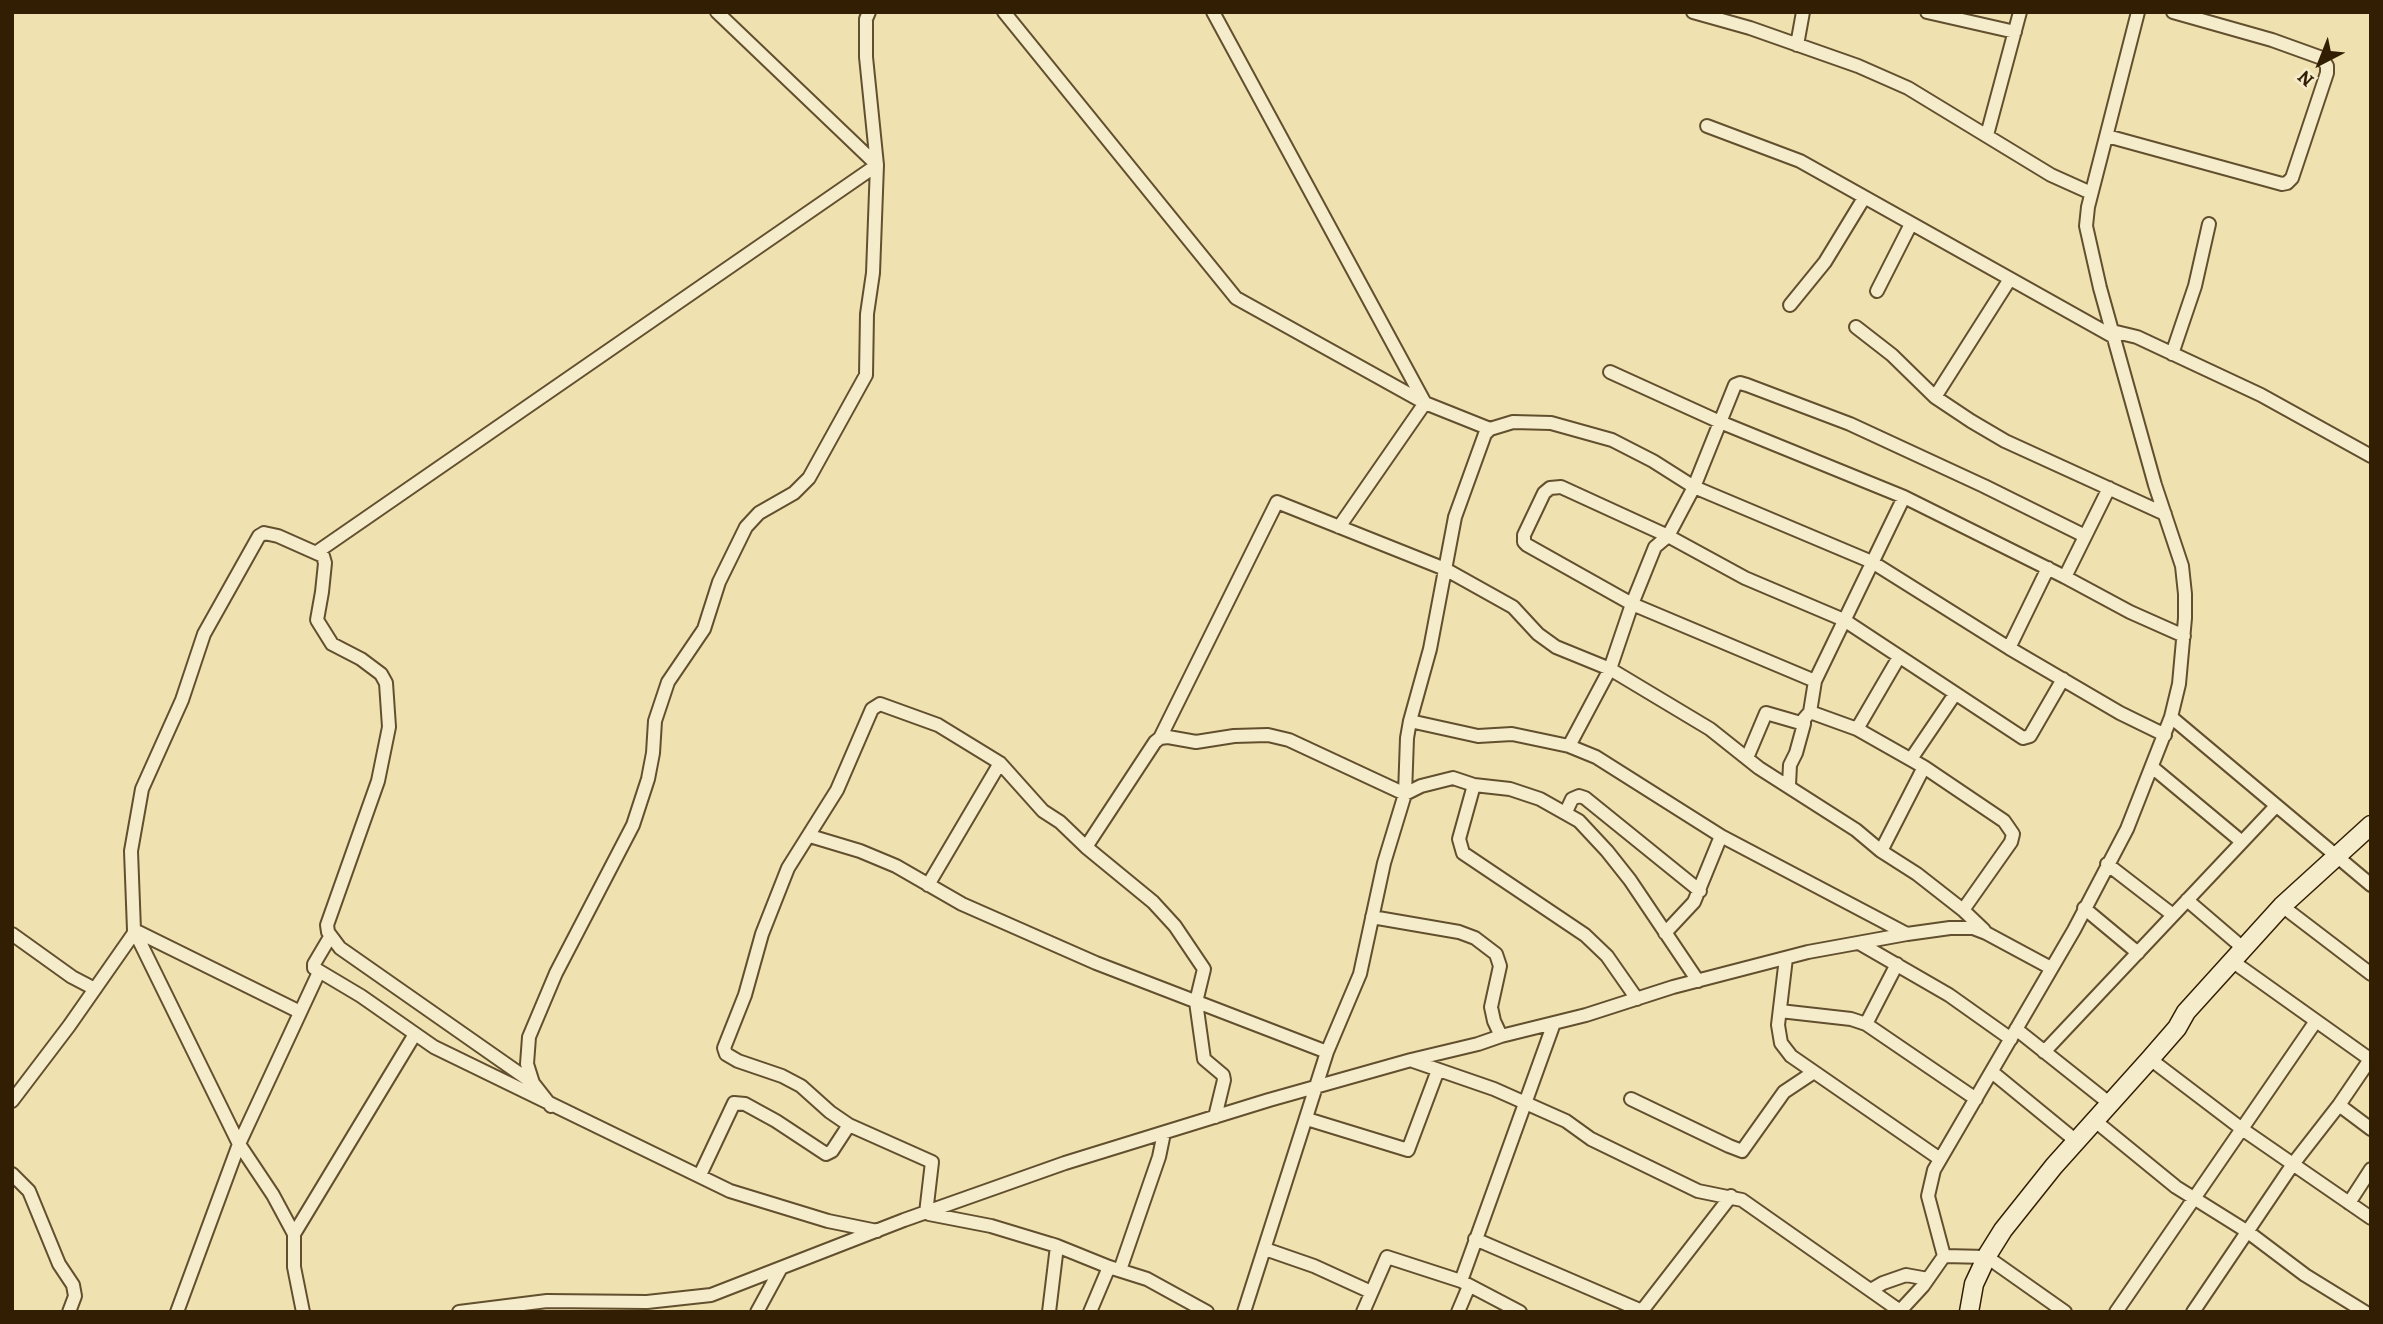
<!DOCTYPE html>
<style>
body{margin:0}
#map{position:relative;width:2383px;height:1324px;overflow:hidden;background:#f0e1b0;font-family:Alegreya,serif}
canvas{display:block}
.frame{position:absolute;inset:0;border:14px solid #321e03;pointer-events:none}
.north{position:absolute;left:2285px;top:28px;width:70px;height:70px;-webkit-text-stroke:5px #f5eccc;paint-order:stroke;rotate:222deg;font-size:19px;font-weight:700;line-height:28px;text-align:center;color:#321e03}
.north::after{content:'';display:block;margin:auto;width:24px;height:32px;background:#321e03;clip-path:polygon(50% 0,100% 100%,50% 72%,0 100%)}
</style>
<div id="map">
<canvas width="2383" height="1324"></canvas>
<div class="frame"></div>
<div class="north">N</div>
</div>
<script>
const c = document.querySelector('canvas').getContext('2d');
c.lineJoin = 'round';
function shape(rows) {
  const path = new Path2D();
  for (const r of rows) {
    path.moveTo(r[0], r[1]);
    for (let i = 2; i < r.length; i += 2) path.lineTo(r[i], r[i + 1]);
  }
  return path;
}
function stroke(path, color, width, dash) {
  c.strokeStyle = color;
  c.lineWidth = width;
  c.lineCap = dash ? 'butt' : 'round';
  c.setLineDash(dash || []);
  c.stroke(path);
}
const street = shape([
 [1004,12,1236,298,1425,403,1490,429],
 [1213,12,1425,403,1339,527],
 [1693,12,1750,28,1858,66,1908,88,2051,175,2091,193],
 [1927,12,2015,32],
 [1797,45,1803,12],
 [1707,126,1800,161,2114,337],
 [1987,135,2020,12],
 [2107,136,2282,184,2287,183,2292,178,2327,73,2327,66,2322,58,2272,40,2173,12],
 [1877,291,1911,224],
 [1790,305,1825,262,1864,198],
 [1856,327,1892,355,1935,397,1971,421,2005,441,2165,514],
 [2112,331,2137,337,2261,395,2371,456],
 [2172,354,2195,286,2209,224],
 [1610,372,1720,422,1904,497,2065,577,2130,612,2184,636],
 [1935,397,2010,279],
 [317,552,877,165,717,12],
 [2065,577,2109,488],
 [2009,648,2048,568],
 [1815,681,1632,604,1527,545,1524,542,1524,535,1544,493,1550,488,1561,487,1668,536,1745,578,1844,620,2023,738,2030,736,2063,679],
 [1810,712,1857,729,1924,767,1881,851],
 [2171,717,2371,885],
 [1410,721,1478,736,1512,734,1569,746,1596,757,1721,836,1907,934],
 [1857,729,1899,657],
 [1160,738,1168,737,1196,742,1234,736,1268,735,1289,740,1405,794,1421,786,1453,778,1474,785,1459,839,1463,853,1585,935,1607,956,1637,999],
 [1569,746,1610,669,1632,604,1655,547,1668,536,1694,487,1735,385,1740,383,1747,385,1850,424,1984,486,2085,536],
 [1747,758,1766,713,1804,724,1804,719,1810,712,1815,681,1904,497],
 [1911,759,1955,694],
 [1924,767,2004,821,2013,834,2011,842,1963,910],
 [2152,767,2242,842],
 [1474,785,1510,789,1540,799,1579,821,1607,851,1630,880,1698,981],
 [1789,785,1790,765,1796,753,1804,724],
 [1566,812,1572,799,1579,796,1585,798,1700,891],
 [810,836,860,851,896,866,962,904,1096,963,1327,1052],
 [1086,847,1155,742,1160,738,1277,502,1445,569,1513,607,1538,634,1556,647,1610,669,1710,729,1759,768,1856,830,1881,851,1917,874,1963,910,1984,930],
 [2107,864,2173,915],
 [928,885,1000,763],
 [2187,900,2243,948],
 [2282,906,2371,974],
 [2084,908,2138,953],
 [1372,917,1459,932,1475,938,1496,954,1500,966,1491,1007,1494,1021,1501,1036],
 [134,930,300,1012],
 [1665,933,1694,902,1721,836],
 [12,934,72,977,95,989],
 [330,937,314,964,314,968,361,996,434,1047,730,1191,828,1221,877,1231],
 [1859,943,1949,995,2011,1039],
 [1786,958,1778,1025,1781,1043,1791,1056,1940,1159],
 [2232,961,2371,1060],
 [1780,1011,1851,1019,1866,1024,1976,1099],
 [1866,1024,1897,964],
 [2016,1029,2104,1099],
 [2044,1052,2276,806],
 [2150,1059,2242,1129,2371,1218],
 [1413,1061,1494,1089,1566,1121,1591,1139,1698,1191,1742,1200,1900,1311],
 [1992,1072,2070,1136],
 [533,1083,527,1064,529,1037,556,973,633,825,648,779,653,753,655,721,668,682,704,629,719,582,746,527,759,513,794,493,809,478,866,375,867,314,873,273,877,165,866,57,866,19,869,12],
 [1631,1099,1729,1146,1742,1151,1784,1092,1814,1072],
 [12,1101,69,1026,134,933],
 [2339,1105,2371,1129],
 [1307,1119,1408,1150,1438,1070],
 [2094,1120,2176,1187,2248,1232,2305,1275,2365,1312],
 [12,1174,29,1191,59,1264,73,1285,75,1296,69,1312],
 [700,1175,734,1103,745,1104,776,1121,826,1154,832,1151,849,1125],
 [2349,1203,2371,1169],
 [926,1213,932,1162,849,1125,830,1112,801,1086,782,1076,738,1061,726,1054,724,1048,745,995,762,934,788,868,837,790,872,709,880,704,938,725,1000,763,1043,811,1060,822,1086,847,1153,902,1175,926,1204,969,1196,1002,1204,1059,1223,1075,1224,1080,1215,1117],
 [929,1214,991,1226,1057,1246,1109,1267,1147,1279,1207,1312],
 [294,1234,415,1034],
 [1475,1239,1642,1311],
 [1265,1249,1314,1266,1371,1292],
 [1120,1270,1159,1157,1164,1133],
 [1461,1281,1554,1023],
 [1871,1290,1883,1283,1906,1275,1928,1279],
 [177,1312,239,1144,319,972],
 [303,1312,294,1267,294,1234,273,1195,239,1144,134,930,131,851,142,789,182,700,204,634,259,536,264,533,278,536,323,556,325,563,322,592,317,620,332,644,361,659,381,674,386,683,389,727,378,781,327,925,328,932,340,948,533,1083,551,1106],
 [459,1312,547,1301,647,1302,711,1295,904,1220,1065,1163,1269,1100,1411,1060,1478,1044,1501,1036,1586,1015,1673,987,1808,952,1907,934,1950,928,1973,928,1986,933,2051,968],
 [757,1312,781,1268],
 [1049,1312,1057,1246,1051,1244],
 [1090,1312,1109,1267],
 [1244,1312,1327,1052,1360,974,1384,863,1405,794,1407,738,1410,721,1430,649,1455,517,1485,434,1490,429,1513,422,1551,423,1612,440,1653,461,1694,487,1872,562,2009,648,2120,713,2165,735],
 [1363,1312,1387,1257,1461,1281,1520,1312],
 [1458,1312,1469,1286],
 [1641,1312,1731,1196],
 [1899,1312,1923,1286,1944,1256],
 [2065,1312,1987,1257,1944,1256,1928,1196,1934,1170,2074,930,2127,829,2171,717,2179,684,2185,618,2185,594,2182,566,2155,485,2100,288,2086,226,2088,207,2138,12],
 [2116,1312,2316,1021],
 [2193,1312,2293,1164,2339,1105,2371,1058]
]);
const secondary = shape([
 [1969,1312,1974,1284,1988,1254,2003,1230,2054,1166,2150,1059,2177,1028,2186,1012,2282,906,2371,825]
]);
stroke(street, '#624f2e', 16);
stroke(secondary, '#321e03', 21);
stroke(street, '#f5eccc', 12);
stroke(secondary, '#f5eccc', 18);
</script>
